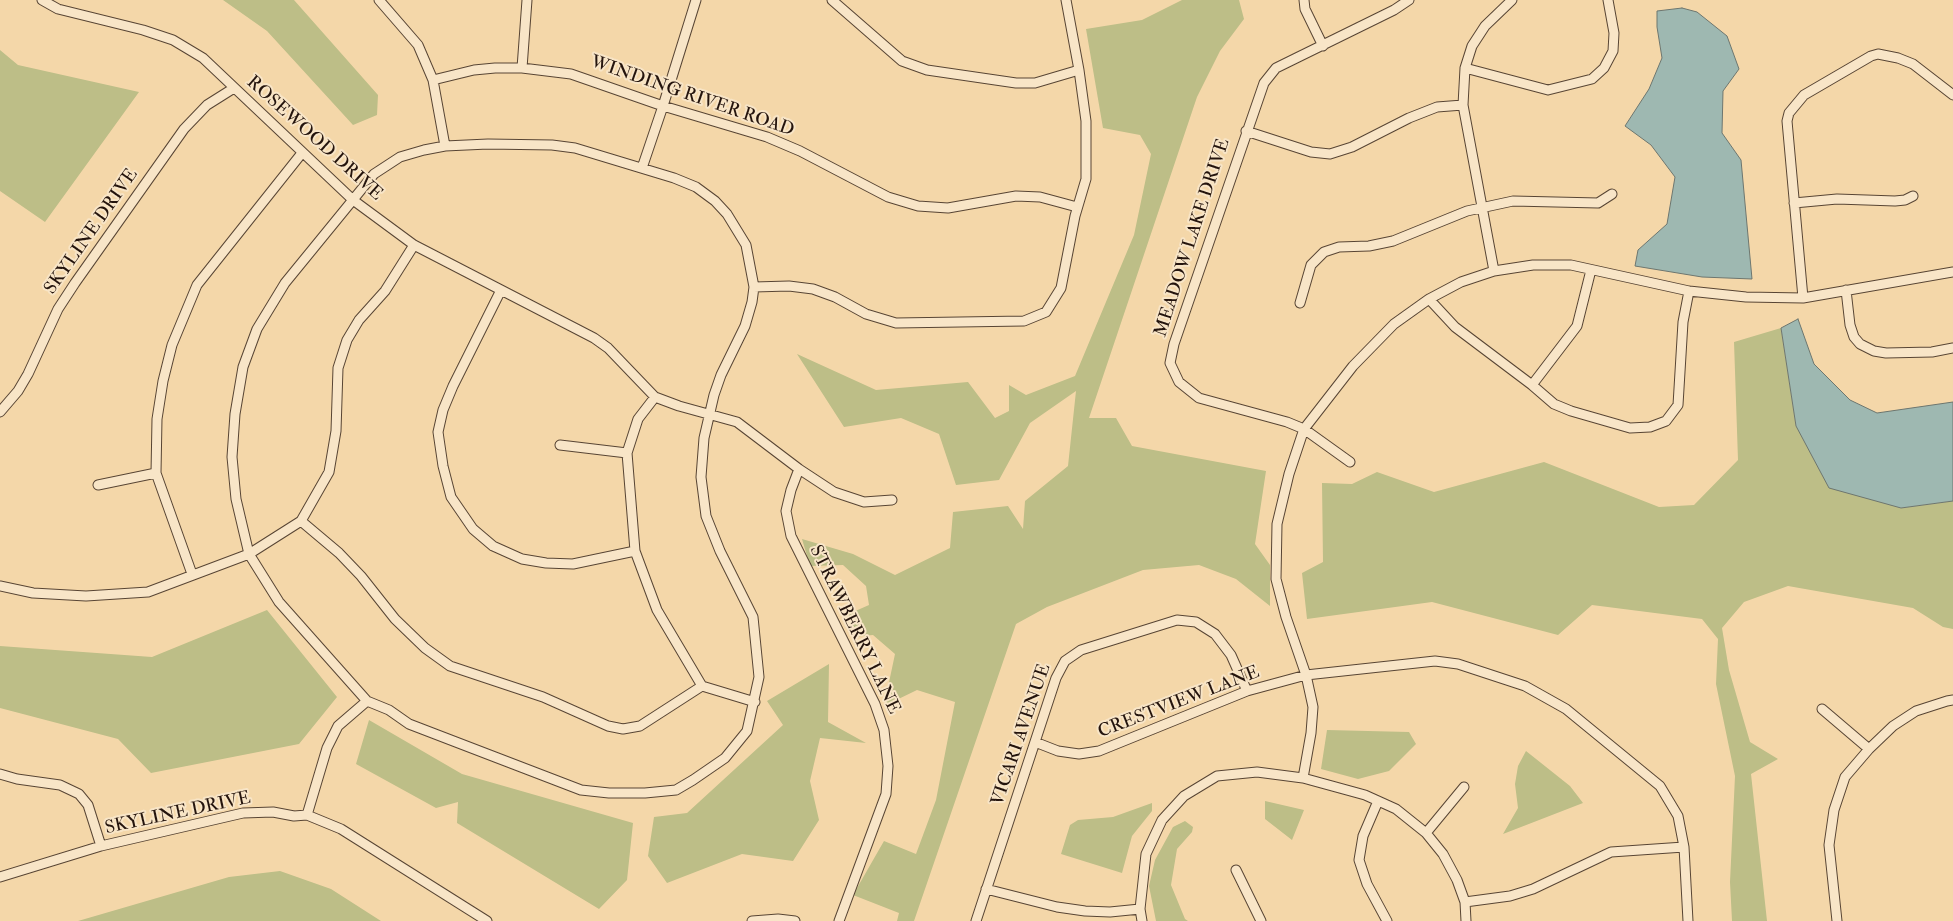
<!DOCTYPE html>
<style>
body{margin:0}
canvas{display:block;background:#f4d7a9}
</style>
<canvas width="1953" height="921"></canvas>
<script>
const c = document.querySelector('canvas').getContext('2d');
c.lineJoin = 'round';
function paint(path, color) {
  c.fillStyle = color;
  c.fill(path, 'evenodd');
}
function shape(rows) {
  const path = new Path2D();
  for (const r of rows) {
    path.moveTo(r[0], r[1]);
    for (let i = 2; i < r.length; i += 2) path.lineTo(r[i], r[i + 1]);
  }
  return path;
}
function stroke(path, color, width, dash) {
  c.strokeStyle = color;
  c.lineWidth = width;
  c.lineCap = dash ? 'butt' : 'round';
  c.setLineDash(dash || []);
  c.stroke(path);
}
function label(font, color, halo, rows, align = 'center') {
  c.font = font + ' "IM FELL Double Pica",serif';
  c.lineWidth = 4;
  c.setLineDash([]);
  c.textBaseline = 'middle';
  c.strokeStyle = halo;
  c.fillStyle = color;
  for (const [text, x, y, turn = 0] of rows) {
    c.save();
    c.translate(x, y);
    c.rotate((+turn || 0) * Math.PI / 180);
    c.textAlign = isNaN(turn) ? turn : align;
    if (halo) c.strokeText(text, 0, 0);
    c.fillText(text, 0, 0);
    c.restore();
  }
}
const green = shape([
 [223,0,294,0,378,95,377,115,353,125,267,31],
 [1182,0,1239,0,1244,19,1220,51,1197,97,1089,418,1116,418,1132,446,1266,471,1255,544,1270,565,1270,606,1236,579,1199,565,1143,570,1047,607,1016,624,914,921,897,921,899,913,853,895,884,841,916,854,936,800,955,702,917,690,884,706,895,654,873,635,852,637,844,616,869,605,866,586,843,565,810,566,802,539,853,554,895,575,950,548,953,512,1008,506,1023,529,1025,501,1068,466,1076,391,1030,423,999,480,956,485,939,434,901,418,844,427,797,354,876,390,968,382,995,418,1009,411,1009,385,1026,395,1075,376,1134,235,1151,154,1140,135,1103,128,1086,29,1142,20],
 [0,50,18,65,139,92,45,222,0,191],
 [1781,328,1796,426,1901,508,1953,501,1953,629,1943,627,1913,608,1788,586,1744,602,1722,628,1729,670,1750,742,1778,759,1751,774,1767,921,1732,921,1730,882,1735,776,1716,684,1718,639,1702,619,1592,605,1558,635,1432,602,1307,619,1302,573,1323,562,1322,483,1352,484,1377,472,1434,492,1544,462,1659,507,1694,505,1738,460,1734,342],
 [267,610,337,697,299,744,151,773,118,739,0,708,0,646,152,657],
 [829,664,828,722,866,743,820,738,810,781,819,820,793,861,742,854,667,883,648,856,654,817,687,813,783,725,767,701],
 [369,720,462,774,633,823,627,880,599,909,457,823,458,802,436,808,356,764],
 [1327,730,1409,732,1416,744,1389,771,1358,779,1321,769],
 [1526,751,1570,786,1583,803,1503,834,1518,808,1515,784,1518,766],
 [1265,801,1304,810,1292,840,1265,819],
 [1152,803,1152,811,1132,836,1122,873,1061,854,1070,825,1078,820,1113,817],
 [1185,821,1193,827,1192,832,1177,849,1171,885,1185,919,1188,921,1156,921,1149,886,1155,860,1173,827],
 [280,871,331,889,381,921,78,921,229,877]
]);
const water = shape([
 [1682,8,1697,12,1727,36,1739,69,1723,91,1722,133,1741,160,1752,279,1702,277,1635,266,1638,250,1667,224,1675,177,1651,145,1625,126,1649,89,1662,58,1657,27,1657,11,1682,8],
 [1798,319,1814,364,1850,400,1877,413,1953,402,1953,501,1901,508,1829,488,1796,426,1781,328,1798,319]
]);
const street = shape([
 [42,0,58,9,143,30,173,40,203,58,353,200,414,245,594,338,608,348,655,397,679,406,737,422,799,469,834,492,864,502,892,500],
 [379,0,418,45,433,80,445,146],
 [832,0,902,61,927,70,1016,83,1035,83,1079,70],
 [1304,0,1305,9,1323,46],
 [522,68,527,0],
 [1465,68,1548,90,1592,79,1604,68,1613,51,1614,33,1608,0],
 [433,80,474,70,495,68,522,68,571,74,663,106,767,137,800,151,888,197,918,206,948,208,1016,196,1040,197,1077,207],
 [1246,131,1311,152,1330,154,1352,147,1409,118,1437,107,1463,105],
 [488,144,552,145,575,148,674,178,696,187,715,201,727,214,746,245,754,287,752,302,745,326,721,375,714,395,704,438,701,477,706,516,720,551,753,617,759,677,747,731,725,758,693,780,676,790,645,793,609,793,581,790,409,724,389,710,367,701,279,602,249,554,236,499,232,457,235,414,243,367,257,329,285,283,374,174,400,157,424,150,445,146,488,144],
 [642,168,663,106,696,0],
 [1794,203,1837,199,1895,201,1905,200,1913,196],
 [1494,271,1463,105,1465,68,1472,46,1485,26,1512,0],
 [754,287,789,286,813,289,835,297,866,314,896,323,1024,321,1046,312,1061,288,1075,216,1086,179,1086,121,1079,70,1066,0],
 [501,290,453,386,443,410,438,432,443,466,451,497,473,529,493,546,522,559,546,563,573,564,635,551],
 [1846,290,1850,325,1854,337,1860,344,1874,351,1886,353,1932,352,1953,348],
 [1803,298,1787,121,1789,113,1804,95,1871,56,1878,54,1898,58,1913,64,1953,95],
 [1429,299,1455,327,1532,385,1554,404,1571,411,1630,428,1650,427,1666,421,1678,405,1683,322,1689,291],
 [1300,303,1311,265,1324,252,1339,247,1369,246,1393,241,1467,211,1513,201,1598,203,1612,194],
 [1532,385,1577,326,1591,270],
 [655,397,638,419,627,453,635,551,657,610,702,686,755,702],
 [0,412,18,391,28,374,58,309,75,283,184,129,207,105,234,88],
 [560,445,627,453],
 [1350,462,1304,429,1287,422,1199,398,1179,382,1170,363,1174,344,1264,83,1276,68,1394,10,1409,0],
 [799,469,791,490,786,511,791,536,875,704,884,730,888,766,886,794,839,921],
 [98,485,156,473],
 [301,521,339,553,361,576,395,619,425,648,450,666,543,697,608,726,623,729,640,726,702,686],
 [192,574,156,473,157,419,163,381,172,345,197,285,302,153],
 [0,586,33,593,86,596,148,592,249,554,301,521,329,472,336,431,338,368,347,340,359,320,385,291,414,245],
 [1822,709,1869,749],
 [1035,742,1058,751,1079,754,1099,751,1247,691,1306,675,1435,661,1458,664,1525,686,1566,709,1660,786,1678,816,1684,847,1688,921],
 [0,774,17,779,60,785,79,794,88,805,101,846],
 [1303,778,1311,733,1313,707,1306,675,1286,617,1276,579,1277,524,1289,474,1304,429,1353,366,1394,324,1429,299,1461,282,1494,271,1533,265,1571,265,1689,291,1746,297,1803,298,1953,272],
 [1378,801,1363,836,1359,860,1367,884,1387,921],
 [307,815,327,748,338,726,367,701],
 [1426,833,1464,787],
 [1236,870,1261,921],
 [0,877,101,846,243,813,273,812,294,816,307,815,341,829,487,921],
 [986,889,1057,907,1085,911,1110,912,1140,909],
 [1465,902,1510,896,1533,889,1611,852,1684,847],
 [752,921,778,919,795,921],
 [976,921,1056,678,1065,661,1081,650,1177,620,1196,622,1215,634,1231,655,1247,691],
 [1142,921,1140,909,1146,854,1162,820,1184,796,1217,776,1257,772,1303,778,1365,795,1396,809,1426,833,1443,854,1457,880,1465,902,1466,921],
 [1837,921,1829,845,1834,810,1845,777,1869,749,1893,726,1916,711,1947,701,1953,700]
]);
const streetNames = [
 ["WINDING RIVER ROAD",692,97,19],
 ["ROSEWOOD DRIVE",314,139,42],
 ["SKYLINE DRIVE",92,232,-55],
 ["MEADOW LAKE DRIVE",1193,238,-72],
 ["STRAWBERRY LANE",854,630,64],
 ["CRESTVIEW LANE",1179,703,-21],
 ["VICARI AVENUE",1022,735,-71],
 ["SKYLINE DRIVE",178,814,-12]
];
paint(green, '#bdbe87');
paint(water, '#9eb8b1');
stroke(water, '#6d766f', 1);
stroke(street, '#584534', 11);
stroke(street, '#f8e5c7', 9);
label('18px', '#24140d', '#f8e5c7', streetNames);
</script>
